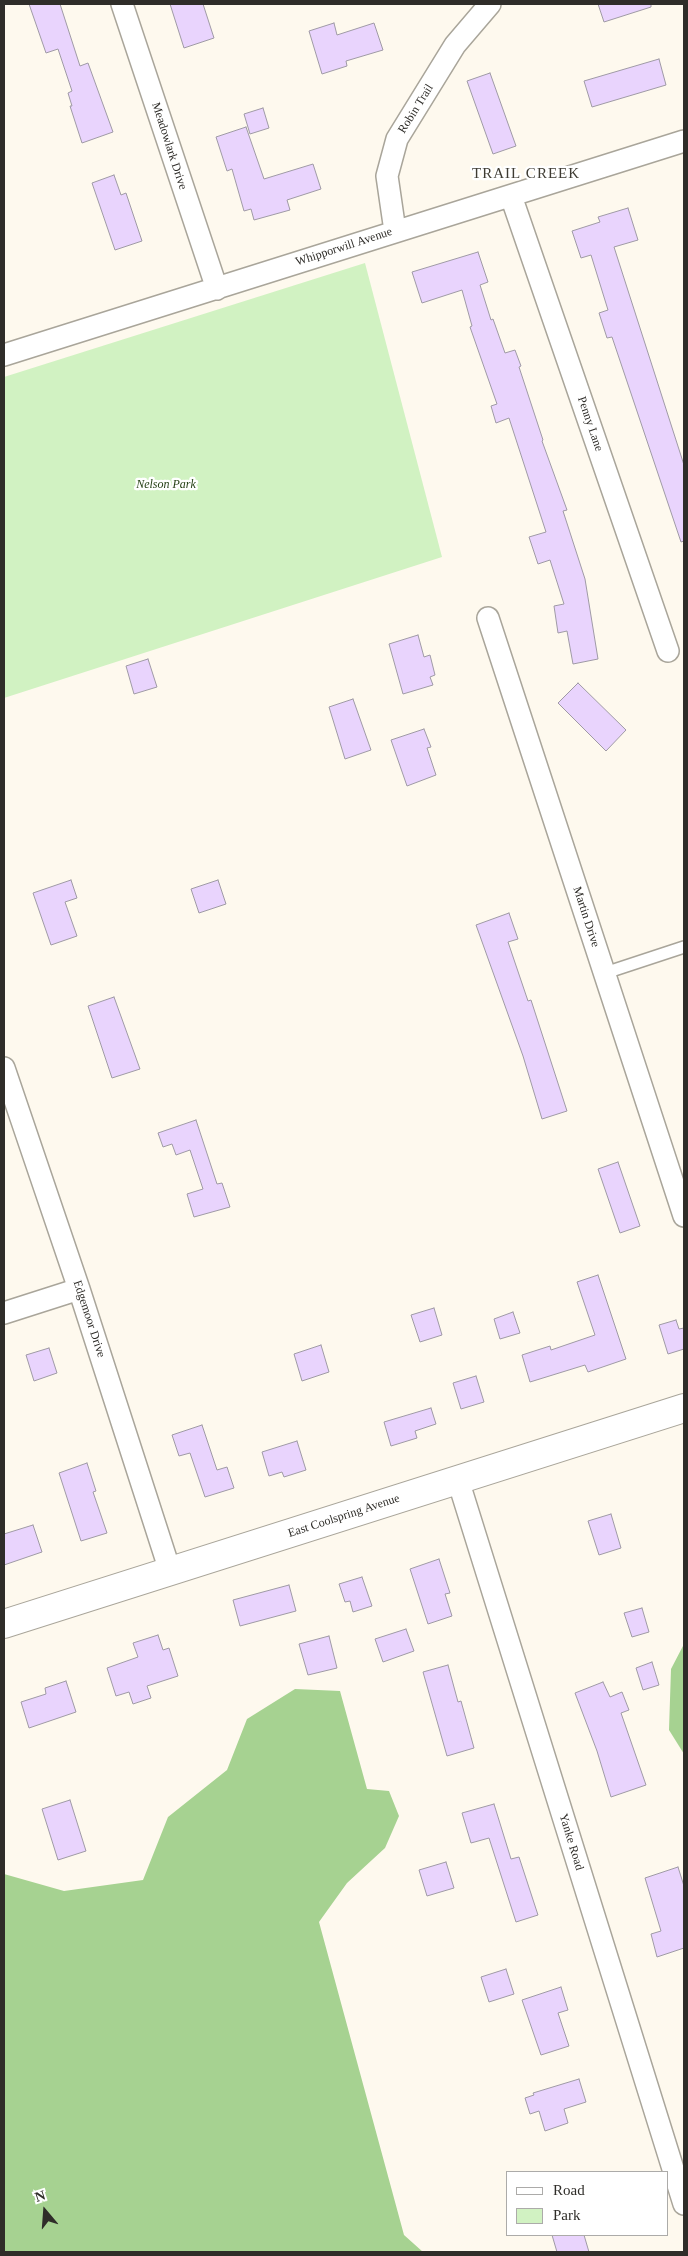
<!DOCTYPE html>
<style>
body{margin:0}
#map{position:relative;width:688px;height:2256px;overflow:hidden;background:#fef9ee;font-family:"Times New Roman",serif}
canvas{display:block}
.frame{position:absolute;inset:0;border:5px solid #2f2d29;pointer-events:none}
.legend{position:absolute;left:506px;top:2171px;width:162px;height:65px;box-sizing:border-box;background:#fff;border:1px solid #acaba9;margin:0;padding:6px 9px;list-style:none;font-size:15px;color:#2f2d29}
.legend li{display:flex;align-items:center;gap:10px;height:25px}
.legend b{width:25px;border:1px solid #acaba9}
.north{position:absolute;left:20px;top:2186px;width:50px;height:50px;-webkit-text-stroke:4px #fff;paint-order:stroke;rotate:342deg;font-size:14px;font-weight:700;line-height:20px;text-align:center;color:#2f2d29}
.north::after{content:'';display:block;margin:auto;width:18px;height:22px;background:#2f2d29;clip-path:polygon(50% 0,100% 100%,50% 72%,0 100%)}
</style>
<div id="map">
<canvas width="688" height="2256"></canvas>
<div class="frame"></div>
<ul class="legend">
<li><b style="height:6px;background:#fff"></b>Road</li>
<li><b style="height:14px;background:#d1f2c2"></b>Park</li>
</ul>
<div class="north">N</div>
</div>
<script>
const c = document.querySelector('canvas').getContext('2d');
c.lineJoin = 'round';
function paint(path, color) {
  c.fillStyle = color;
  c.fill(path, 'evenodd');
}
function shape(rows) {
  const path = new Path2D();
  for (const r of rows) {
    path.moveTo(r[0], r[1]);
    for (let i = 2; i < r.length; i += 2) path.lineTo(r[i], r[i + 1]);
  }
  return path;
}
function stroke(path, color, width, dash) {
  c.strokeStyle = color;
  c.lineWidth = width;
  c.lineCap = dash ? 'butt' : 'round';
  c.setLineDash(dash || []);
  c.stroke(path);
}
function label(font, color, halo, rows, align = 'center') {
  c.font = font + ' "Times New Roman",serif';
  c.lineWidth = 4.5;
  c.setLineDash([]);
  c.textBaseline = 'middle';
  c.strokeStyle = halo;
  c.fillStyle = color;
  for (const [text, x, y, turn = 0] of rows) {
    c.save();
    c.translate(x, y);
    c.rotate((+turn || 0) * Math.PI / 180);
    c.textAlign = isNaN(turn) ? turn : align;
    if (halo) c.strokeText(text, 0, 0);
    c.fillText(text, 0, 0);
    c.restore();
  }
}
const green = shape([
 [365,263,442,557,4,698,4,377]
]);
const forest = shape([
 [684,1644,684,1754,669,1730,671,1669],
 [295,1689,340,1691,367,1789,389,1791,399,1816,385,1848,347,1883,319,1922,404,2235,423,2252,4,2252,4,1874,64,1891,143,1880,168,1817,227,1770,247,1719]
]);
const building = shape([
 [29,4,60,4,80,66,88,63,113,132,82,143,70,106,72,106,68,93,72,91,58,49,46,53,29,4],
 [170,4,203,4,214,38,184,48,170,4],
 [598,4,651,4,651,7,604,22,598,4],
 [334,23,337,35,374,23,383,50,346,61,347,66,322,74,309,31,334,23],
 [659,59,666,85,592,107,584,81,659,59],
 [490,73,516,146,493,154,467,81,490,73],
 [263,108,269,128,250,134,244,114,263,108],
 [246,127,264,179,313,164,321,189,287,200,290,210,254,220,251,209,244,211,232,169,227,171,216,137,246,127],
 [114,175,121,195,126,193,142,241,115,250,92,183,114,175],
 [628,208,638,240,614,247,684,465,684,541,681,542,612,337,607,338,599,313,608,310,591,255,581,258,572,231,600,222,598,217,628,208],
 [478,252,488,282,480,285,491,320,493,319,505,353,515,350,521,366,519,367,543,440,542,441,567,510,563,511,585,579,598,659,573,664,567,631,558,633,554,606,564,604,550,560,538,564,529,537,546,532,509,418,496,423,491,406,497,404,470,327,472,326,462,290,422,303,412,272,478,252],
 [418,635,424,657,430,655,435,675,430,677,433,685,403,694,389,644,418,635],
 [148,659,157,687,134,694,126,666,148,659],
 [578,683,626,730,606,751,558,703,578,683],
 [353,699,371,750,345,759,329,707,353,699],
 [424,729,431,747,427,748,436,775,407,786,391,740,424,729],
 [71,880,77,898,65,902,77,936,51,945,33,893,71,880],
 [218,880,226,904,199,913,191,889,218,880],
 [509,913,518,939,508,942,528,1001,531,1000,567,1111,542,1119,523,1056,476,925,509,913],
 [114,997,140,1069,112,1078,88,1006,114,997],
 [196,1120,217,1184,222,1183,230,1207,194,1217,187,1194,203,1189,190,1150,176,1155,172,1144,163,1147,158,1133,196,1120],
 [618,1162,640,1226,620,1233,598,1169,618,1162],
 [598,1275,626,1359,588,1372,585,1365,530,1382,522,1355,550,1346,551,1350,595,1335,577,1282,598,1275],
 [434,1308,442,1335,420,1342,411,1315,434,1308],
 [513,1312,520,1333,500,1339,494,1319,513,1312],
 [676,1320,679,1329,684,1328,684,1349,668,1354,659,1325,676,1320],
 [321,1345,329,1372,302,1381,294,1354,321,1345],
 [49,1348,57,1373,34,1381,26,1355,49,1348],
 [476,1376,484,1402,461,1409,453,1383,476,1376],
 [431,1408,436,1424,415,1431,417,1438,391,1446,384,1422,431,1408],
 [202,1425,217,1470,227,1467,234,1488,205,1497,190,1453,179,1456,172,1435,202,1425],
 [297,1441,306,1470,284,1477,282,1472,269,1476,262,1452,297,1441],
 [87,1463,96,1491,93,1492,107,1533,81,1541,59,1473,87,1463],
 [611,1514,621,1548,599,1555,588,1521,611,1514],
 [33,1525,42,1552,4,1565,4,1534,33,1525],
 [439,1559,450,1593,445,1594,452,1616,428,1624,410,1569,439,1559],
 [362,1577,372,1606,353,1612,350,1601,345,1602,339,1584,362,1577],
 [289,1585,296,1611,240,1626,233,1600,289,1585],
 [642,1608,649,1632,632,1637,624,1613,642,1608],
 [406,1629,414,1651,383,1662,375,1639,406,1629],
 [158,1635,163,1650,169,1648,178,1676,147,1686,151,1698,133,1704,129,1692,116,1696,107,1668,138,1657,133,1643,158,1635],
 [329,1636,337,1668,308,1675,299,1644,329,1636],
 [652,1662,659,1685,643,1690,636,1668,652,1662],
 [448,1665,458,1702,461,1701,474,1748,447,1756,423,1672,448,1665],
 [66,1681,76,1712,29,1728,21,1702,46,1694,45,1688,66,1681],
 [603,1682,610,1697,622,1692,629,1710,621,1713,646,1785,611,1797,597,1751,575,1693,603,1682],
 [70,1800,86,1851,58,1860,42,1809,70,1800],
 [494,1804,511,1859,519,1857,538,1915,516,1922,489,1838,471,1843,462,1813,494,1804],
 [446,1862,454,1888,427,1896,419,1870,446,1862],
 [678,1867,684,1886,684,1948,657,1957,651,1934,661,1931,645,1878,678,1867],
 [506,1969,514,1994,489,2002,481,1977,506,1969],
 [561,1987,568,2010,558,2013,569,2046,541,2055,522,2000,561,1987],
 [579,2079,586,2102,564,2109,568,2123,545,2131,539,2111,530,2114,525,2098,534,2095,533,2093,579,2079],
 [552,2235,584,2235,589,2252,557,2252,552,2235]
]);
const service = shape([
 [605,973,684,947]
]);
const minor = shape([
 [122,4,217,289],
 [511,196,668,651],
 [395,231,387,176,397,139,455,45,490,4],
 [4,355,684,141],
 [488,618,684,1216],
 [4,1068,79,1289,170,1571],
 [4,1313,79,1289],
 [458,1480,684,2204]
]);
const tertiary = shape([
 [4,1624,684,1408]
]);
const streetNames = [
 ["Robin Trail",416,109,-58],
 ["Meadowlark Drive",169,146,72],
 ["Whipporwill Avenue",344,247,-18],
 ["Penny Lane",590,424,71],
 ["Martin Drive",586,917,72],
 ["Edgemoor Drive",89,1319,72],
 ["East Coolspring Avenue",344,1516,-18],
 ["Yanke Road",571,1842,73]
];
const parkNames = [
 ["Nelson Park",166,485]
];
const quarterNames = [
 ["TRAIL CREEK",526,174]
];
paint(green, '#d1f2c2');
paint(forest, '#a6d291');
paint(building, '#e9d4fd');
stroke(building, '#9f9aa5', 1);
stroke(service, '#a9a59a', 14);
stroke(minor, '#a9a59a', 24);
stroke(tertiary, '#a9a59a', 30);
stroke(service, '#fff', 11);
stroke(minor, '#fff', 21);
stroke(tertiary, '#fff', 28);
label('12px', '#2f2d29', '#fff', streetNames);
label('italic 12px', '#1f3b0f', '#fff', parkNames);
c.letterSpacing = '1px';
label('15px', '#3e3b32', '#fff', quarterNames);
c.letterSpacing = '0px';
</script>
